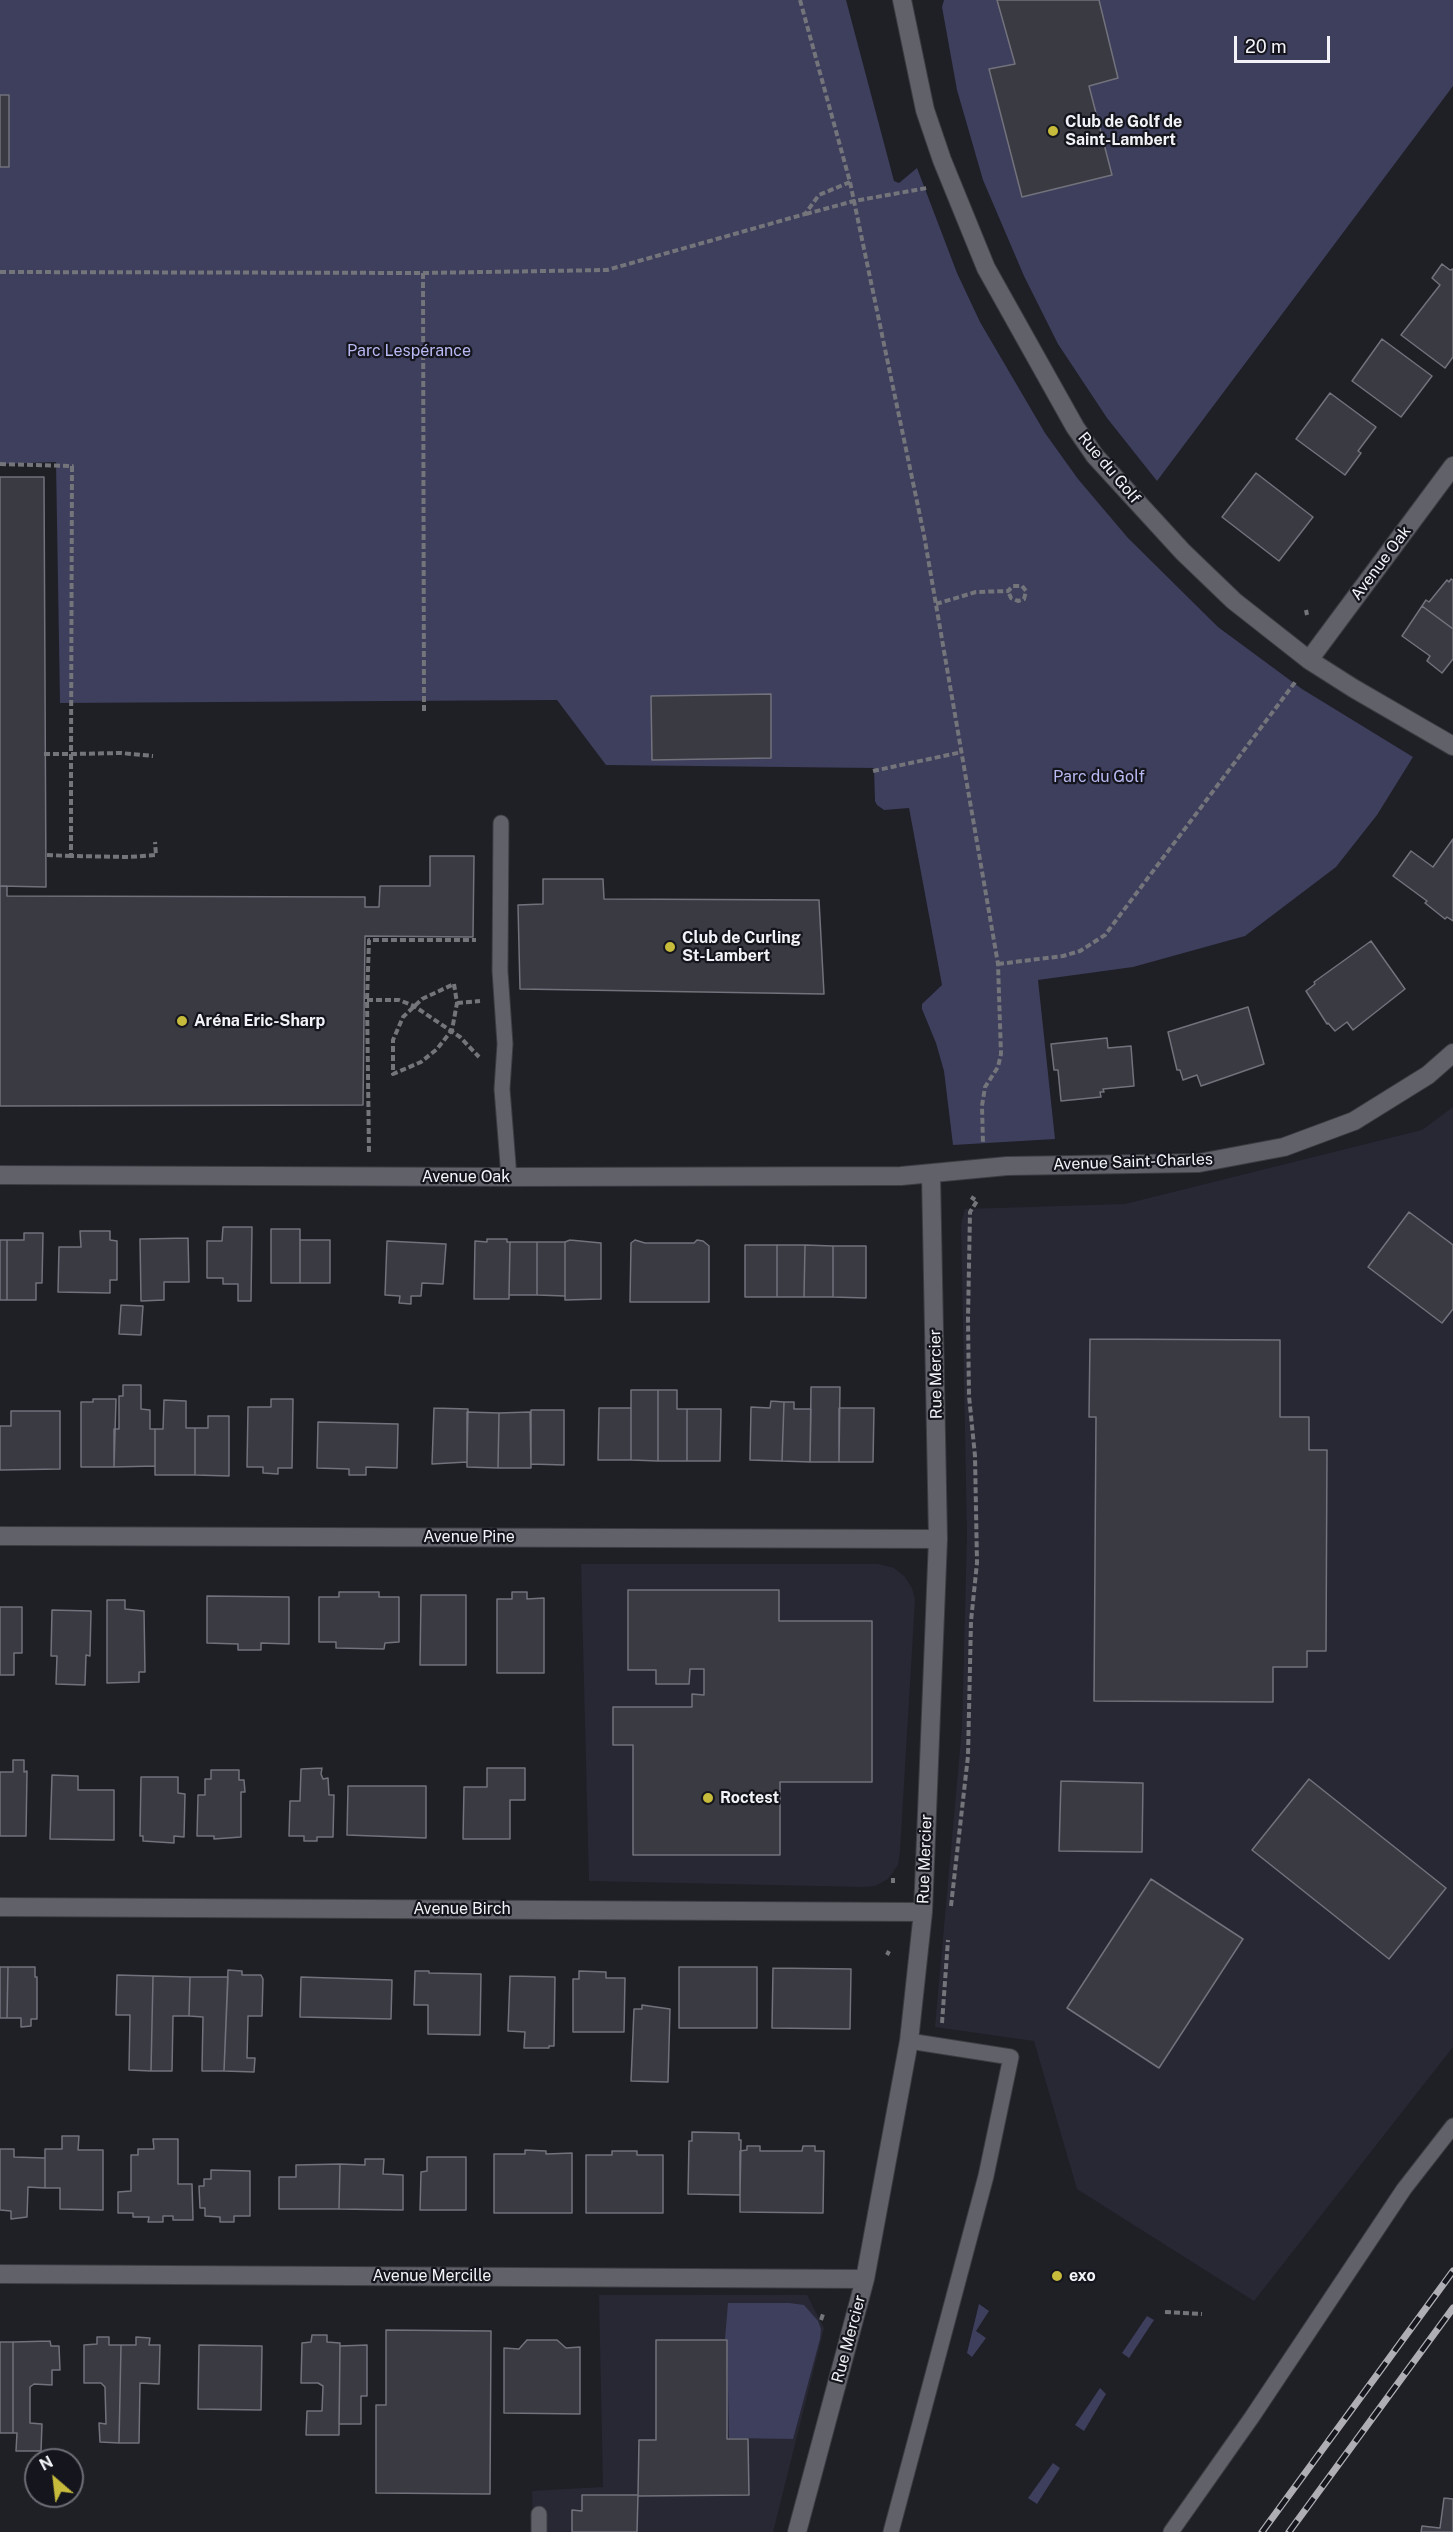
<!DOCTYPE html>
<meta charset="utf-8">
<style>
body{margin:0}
#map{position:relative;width:1453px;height:2532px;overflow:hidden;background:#1f1f26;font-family:"Public Sans",sans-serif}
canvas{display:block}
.north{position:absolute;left:24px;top:2448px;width:60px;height:60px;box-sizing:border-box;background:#15161d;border:2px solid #6d6e75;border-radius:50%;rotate:332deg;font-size:16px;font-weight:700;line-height:24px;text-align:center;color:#f2f2f8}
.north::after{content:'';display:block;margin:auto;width:21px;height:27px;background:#c7bb3c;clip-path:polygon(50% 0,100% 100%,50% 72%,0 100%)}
.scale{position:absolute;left:1234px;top:36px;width:96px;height:27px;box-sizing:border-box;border:3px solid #f2f2f8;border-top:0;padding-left:8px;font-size:18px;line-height:21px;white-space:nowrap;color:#f2f2f8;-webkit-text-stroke:4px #15161d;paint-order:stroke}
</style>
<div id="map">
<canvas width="1453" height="2532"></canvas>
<div class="north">N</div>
<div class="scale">20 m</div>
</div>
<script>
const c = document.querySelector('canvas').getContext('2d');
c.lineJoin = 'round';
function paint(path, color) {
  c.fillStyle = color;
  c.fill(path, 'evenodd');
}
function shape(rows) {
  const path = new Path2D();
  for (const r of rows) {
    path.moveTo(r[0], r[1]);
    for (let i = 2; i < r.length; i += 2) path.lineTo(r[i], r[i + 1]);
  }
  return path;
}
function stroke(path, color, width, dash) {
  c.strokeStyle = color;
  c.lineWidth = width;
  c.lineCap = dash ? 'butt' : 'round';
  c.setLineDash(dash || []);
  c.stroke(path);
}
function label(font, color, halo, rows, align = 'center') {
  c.font = font + ' "Public Sans",sans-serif';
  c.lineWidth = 4.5;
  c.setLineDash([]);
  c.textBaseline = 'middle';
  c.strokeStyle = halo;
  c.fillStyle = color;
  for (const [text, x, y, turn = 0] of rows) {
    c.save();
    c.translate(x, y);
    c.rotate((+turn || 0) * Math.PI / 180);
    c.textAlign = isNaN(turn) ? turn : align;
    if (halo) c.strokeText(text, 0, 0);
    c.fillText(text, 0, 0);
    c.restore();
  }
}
const built = shape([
 [1453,1107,1453,2047,1254,2301,1077,2189,1034,2041,935,2027,962,1727,967,1535,961,1224,965,1209,1125,1204,1422,1130],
 [581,1564,878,1564,894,1568,905,1577,912,1588,915,1600,900,1851,898,1865,888,1879,875,1886,864,1887,589,1881],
 [599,2295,807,2295,824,2328,773,2532,533,2532,532,2491,603,2487]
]);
const green = shape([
 [0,0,846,0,894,181,899,183,917,168,957,273,980,322,1045,433,1078,479,1128,538,1218,627,1302,689,1413,757,1377,815,1336,867,1245,936,1133,967,1038,980,1055,1139,953,1145,944,1071,936,1043,922,1009,922,1004,942,985,909,808,884,810,877,805,875,801,874,768,606,765,557,700,60,703,56,462,0,464],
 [944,0,1453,0,1453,86,1157,481,1107,418,1058,344,1024,276,983,180,957,90,942,7],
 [728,2303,789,2303,804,2305,818,2321,821,2329,820,2339,793,2439,729,2438,727,2339,725,2339],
 [979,2304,989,2311,976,2331,986,2338,972,2357,967,2353],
 [1147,2316,1154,2320,1129,2358,1122,2353],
 [1100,2388,1106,2394,1084,2431,1075,2425],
 [1053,2463,1060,2468,1037,2504,1028,2498]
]);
const building = shape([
 [997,0,1099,0,1118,78,1089,86,1112,175,1022,197,989,69,1015,64,997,0],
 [0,95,9,95,9,167,0,167,0,95],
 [1442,264,1450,270,1453,269,1453,357,1445,368,1401,335,1440,285,1432,278,1442,264],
 [1382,339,1432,376,1401,417,1352,381,1382,339],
 [1330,393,1376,427,1358,451,1361,453,1345,475,1296,439,1330,393],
 [1256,473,1313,517,1279,561,1222,517,1256,473],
 [0,477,44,477,46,887,0,886,0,477],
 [1451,579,1453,580,1453,629,1422,606,1426,600,1429,602,1447,580,1449,582,1451,579],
 [1422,606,1453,629,1453,659,1442,673,1427,661,1430,656,1402,636,1422,606],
 [771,694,771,758,652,760,651,696,771,694],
 [1453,839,1453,921,1447,917,1445,919,1425,903,1427,901,1393,876,1411,851,1433,867,1453,839],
 [430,856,474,856,473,937,365,936,363,1105,0,1106,0,886,7,886,7,896,365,897,365,907,379,907,380,886,430,886,430,856],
 [543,879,603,879,604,899,819,900,824,994,520,989,518,905,543,904,543,879],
 [1371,941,1405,989,1353,1030,1347,1022,1335,1031,1328,1023,1327,1024,1306,991,1315,984,1314,982,1371,941],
 [1248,1007,1264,1064,1201,1086,1197,1075,1183,1080,1180,1070,1177,1070,1168,1032,1248,1007],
 [1107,1038,1108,1048,1131,1046,1134,1086,1103,1089,1104,1092,1100,1092,1101,1097,1061,1101,1058,1070,1054,1070,1051,1044,1107,1038],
 [1409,1212,1453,1245,1453,1309,1442,1323,1368,1267,1409,1212],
 [223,1227,252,1227,251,1301,238,1301,238,1284,223,1284,223,1278,207,1278,207,1241,222,1241,223,1227],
 [271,1229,300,1229,300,1283,271,1283,271,1229],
 [80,1231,110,1231,110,1240,117,1241,117,1280,110,1280,110,1293,58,1292,59,1247,81,1247,80,1231],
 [24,1233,43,1233,42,1283,36,1283,36,1300,7,1300,7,1240,24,1240,24,1233],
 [188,1238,189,1282,164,1282,164,1300,141,1301,140,1239,188,1238],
 [487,1239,507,1239,507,1242,510,1242,509,1299,474,1299,475,1241,487,1242,487,1239],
 [0,1240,7,1240,7,1300,0,1300,0,1240],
 [300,1240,330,1240,330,1283,300,1283,300,1240],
 [570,1240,601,1243,601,1299,565,1300,565,1242,570,1240],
 [635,1240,645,1243,694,1243,697,1240,703,1241,709,1246,709,1302,630,1302,631,1243,635,1240],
 [387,1241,446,1244,443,1284,422,1283,421,1296,411,1296,411,1304,399,1303,400,1296,385,1295,387,1241],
 [510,1242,537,1242,537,1295,509,1295,510,1242],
 [537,1242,565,1242,565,1296,537,1295,537,1242],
 [745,1245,777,1245,777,1297,745,1297,745,1245],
 [777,1245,805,1245,804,1297,777,1297,777,1245],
 [805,1245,833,1246,833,1297,804,1297,805,1245],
 [833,1246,866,1246,866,1298,833,1297,833,1246],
 [121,1305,143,1306,141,1335,119,1334,121,1305],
 [1090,1339,1280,1340,1280,1417,1309,1417,1309,1450,1327,1450,1326,1651,1307,1651,1307,1667,1273,1667,1273,1702,1094,1701,1096,1417,1089,1417,1090,1339],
 [123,1385,141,1385,141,1409,150,1410,150,1429,155,1429,155,1466,114,1467,114,1429,119,1429,119,1396,123,1396,123,1385],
 [811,1387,840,1387,839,1462,810,1462,811,1387],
 [631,1390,658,1390,658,1461,631,1460,631,1390],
 [658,1390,677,1390,677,1409,687,1409,687,1461,658,1461,658,1390],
 [93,1399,116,1399,114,1467,81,1467,81,1402,93,1402,93,1399],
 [271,1399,293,1399,292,1468,278,1468,278,1474,263,1473,263,1467,247,1467,248,1407,271,1407,271,1399],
 [164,1400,186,1401,186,1428,195,1428,195,1475,155,1475,155,1429,163,1429,164,1400],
 [771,1401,784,1402,782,1461,750,1460,751,1407,770,1408,771,1401],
 [784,1402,794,1402,794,1409,811,1409,810,1462,782,1461,784,1402],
 [434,1408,468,1409,467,1462,432,1464,434,1408],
 [599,1408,631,1408,631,1460,598,1460,599,1408],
 [839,1408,874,1408,873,1462,839,1462,839,1408],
 [687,1409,721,1409,720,1461,687,1461,687,1409],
 [531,1410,564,1410,564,1465,531,1464,531,1410],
 [11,1411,60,1411,60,1469,0,1470,0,1426,11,1426,11,1411],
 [467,1412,499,1413,498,1468,467,1467,467,1412],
 [530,1412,531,1468,498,1468,499,1413,530,1412],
 [208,1416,229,1416,229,1476,195,1475,195,1428,208,1428,208,1416],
 [318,1422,398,1424,397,1468,366,1467,366,1475,349,1475,349,1469,317,1468,318,1422],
 [628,1590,779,1590,779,1621,872,1621,872,1782,780,1782,780,1855,633,1855,633,1745,613,1745,613,1707,692,1707,692,1694,704,1695,704,1669,690,1669,689,1684,656,1684,656,1670,628,1670,628,1590],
 [339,1592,379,1592,379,1597,399,1597,399,1642,385,1643,384,1649,336,1648,336,1642,319,1642,319,1597,339,1597,339,1592],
 [512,1592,527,1592,527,1599,544,1598,544,1673,497,1673,497,1599,512,1599,512,1592],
 [421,1595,466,1595,466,1665,420,1665,421,1595],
 [207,1596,289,1597,289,1644,261,1643,261,1650,238,1650,238,1644,207,1643,207,1596],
 [107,1600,125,1600,125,1609,144,1611,145,1672,139,1672,139,1682,107,1683,107,1600],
 [0,1607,22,1607,22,1653,14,1653,14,1675,0,1675,0,1607],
 [52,1610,91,1611,90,1656,86,1655,85,1685,56,1684,57,1656,51,1656,52,1610],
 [13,1760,24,1760,24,1772,27,1771,26,1836,0,1836,0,1772,13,1772,13,1760],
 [322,1768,321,1774,323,1779,328,1778,329,1795,334,1795,333,1837,317,1837,317,1841,304,1841,304,1836,289,1836,290,1801,300,1801,301,1769,322,1768],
 [487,1768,525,1768,525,1800,510,1800,510,1839,463,1839,464,1787,487,1787,487,1768],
 [211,1770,239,1770,239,1780,244,1780,245,1792,241,1792,241,1837,214,1839,214,1836,197,1836,198,1795,205,1795,205,1779,211,1779,211,1770],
 [52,1775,78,1776,78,1790,114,1790,114,1840,50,1839,52,1775],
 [141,1777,178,1777,178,1793,185,1794,184,1837,174,1836,174,1843,143,1841,143,1836,140,1836,141,1777],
 [1309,1779,1446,1888,1389,1959,1252,1850,1309,1779],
 [1061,1781,1143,1783,1142,1852,1059,1851,1061,1781],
 [348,1786,426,1786,426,1838,347,1835,348,1786],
 [1151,1879,1243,1939,1159,2068,1067,2008,1151,1879],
 [0,1967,8,1967,7,2018,0,2018,0,1967],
 [8,1967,35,1967,35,1977,37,1977,37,2019,31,2019,31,2026,21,2027,21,2018,7,2018,8,1967],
 [679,1967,757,1967,757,2028,679,2028,679,1967],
 [773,1968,851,1969,850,2029,772,2028,773,1968],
 [228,1970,242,1971,242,1975,261,1975,263,1979,262,2016,248,2016,247,2058,255,2058,254,2072,224,2071,228,1970],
 [415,1971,429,1971,429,1973,481,1974,480,2035,428,2034,428,2005,414,2005,415,1971],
 [579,1971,606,1972,606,1978,625,1978,624,2032,573,2032,573,1979,579,1979,579,1971],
 [117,1975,153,1976,151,2071,129,2070,130,2015,116,2015,117,1975],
 [153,1976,190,1977,189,2016,173,2016,172,2071,151,2071,153,1976],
 [510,1976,555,1977,554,2046,549,2046,549,2048,524,2048,525,2032,508,2031,510,1976],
 [190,1977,228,1977,224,2071,202,2071,203,2017,189,2016,190,1977],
 [301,1977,392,1980,391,2019,300,2017,301,1977],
 [642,2005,670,2009,668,2082,631,2081,634,2009,642,2009,642,2005],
 [692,2132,739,2133,739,2140,741,2140,740,2195,688,2194,689,2141,692,2141,692,2132],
 [62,2136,79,2136,78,2150,103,2150,103,2210,60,2209,60,2188,45,2188,45,2149,62,2149,62,2136],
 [153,2139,178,2139,178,2184,192,2184,193,2220,173,2220,173,2216,163,2216,163,2222,148,2222,149,2217,133,2217,133,2213,118,2213,118,2192,131,2191,131,2155,138,2155,138,2149,154,2149,153,2139],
 [747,2146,760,2146,760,2151,802,2151,803,2146,815,2146,815,2151,824,2151,823,2213,740,2212,740,2151,747,2150,747,2146],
 [0,2149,14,2149,14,2157,45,2158,45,2188,28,2187,27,2217,11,2219,11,2211,0,2210,0,2149],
 [525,2150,546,2151,546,2154,572,2153,572,2213,494,2213,494,2154,525,2154,525,2150],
 [612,2151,637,2151,637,2155,663,2155,663,2213,586,2213,586,2155,612,2155,612,2151],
 [427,2157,466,2157,466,2210,420,2210,421,2172,427,2171,427,2157],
 [365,2159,384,2159,383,2174,403,2175,403,2210,339,2209,340,2164,365,2165,365,2159],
 [340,2164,339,2209,279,2209,279,2177,296,2177,296,2165,340,2164],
 [211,2170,250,2171,250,2216,234,2216,234,2222,220,2222,220,2217,205,2216,205,2208,200,2208,199,2186,204,2186,204,2179,211,2179,211,2170],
 [386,2330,491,2331,490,2494,376,2493,376,2405,386,2405,386,2330],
 [312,2335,327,2335,327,2342,340,2343,339,2435,306,2435,307,2411,322,2411,323,2386,318,2383,301,2383,302,2343,311,2342,312,2335],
 [97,2337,109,2337,109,2345,121,2345,119,2443,100,2442,99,2423,106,2424,105,2387,101,2383,84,2383,84,2345,97,2344,97,2337],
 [136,2337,150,2338,149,2345,160,2345,159,2384,140,2383,139,2443,119,2443,121,2345,136,2345,136,2337],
 [527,2340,557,2340,566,2348,580,2347,580,2414,504,2413,504,2348,519,2349,527,2340],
 [656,2340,727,2340,727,2439,748,2439,749,2495,638,2496,639,2440,656,2440,656,2340],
 [50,2341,51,2346,59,2346,60,2370,52,2370,52,2385,34,2384,30,2387,30,2423,42,2424,41,2451,16,2451,17,2433,13,2433,13,2342,50,2341],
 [0,2342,13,2342,13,2433,0,2433,0,2342],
 [199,2345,262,2346,261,2410,198,2409,199,2345],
 [367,2345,367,2396,361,2396,361,2424,339,2424,340,2346,367,2345],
 [582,2495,638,2495,637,2532,572,2532,572,2510,582,2511,582,2495],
 [1444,2498,1453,2499,1453,2532,1421,2532,1422,2526,1440,2528,1444,2498]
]);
const path = shape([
 [800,0,850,182,924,535,998,964,1001,1054,998,1067,985,1087,982,1106,983,1144],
 [806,214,854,201,927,188],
 [0,272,423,273,607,270,805,214,819,195,850,182],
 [423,273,424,713],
 [0,464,72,466,71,754,121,753,153,756],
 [936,604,976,592,1008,591,1013,586,1022,586,1026,591,1024,599,1018,601,1011,598,1008,591],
 [1306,610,1307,615],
 [44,754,71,754,71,856,129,857,156,855,155,842],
 [873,771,962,752],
 [47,855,71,856],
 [998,964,1063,956,1080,951,1105,935,1296,681],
 [454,984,457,1003,452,1030,437,1049,421,1062,393,1074,393,1040,403,1017,422,999,454,984],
 [367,1000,399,1000,414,1006,460,1037,479,1057],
 [457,1003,480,1001],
 [369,1152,367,1000,369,940,476,940],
 [893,1878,893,1883],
 [951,1906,968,1756,971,1621,977,1563,975,1456,969,1396,968,1319,970,1212,977,1201,971,1197],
 [887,1955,889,1951],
 [942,2023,948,1940],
 [1165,2312,1202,2314],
 [821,2320,823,2314]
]);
const lane = shape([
 [501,823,500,971,505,1044,502,1089,509,1177],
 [539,2532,539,2514],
 [891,2532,986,2176,1011,2057,909,2041],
 [1171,2532,1252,2417,1404,2189,1453,2126]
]);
const street = shape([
 [902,0,925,110,942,160,986,268,1075,427,1095,456,1183,552,1234,601,1309,660,1353,688,1453,746],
 [1309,660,1453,466],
 [0,1175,509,1177,901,1176,1007,1166,1199,1163,1284,1147,1354,1121,1428,1075,1453,1053],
 [0,1536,938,1539],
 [0,1907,923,1912],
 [0,2274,865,2279],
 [797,2532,865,2279,909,2041,923,1912,938,1539,931,1174]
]);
const rail = shape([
 [1262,2532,1453,2271],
 [1289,2532,1453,2308]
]);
const markers = [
 [1053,131,6,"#c7bb3c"],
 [670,947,6,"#c7bb3c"],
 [182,1021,6,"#c7bb3c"],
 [708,1798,6,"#c7bb3c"],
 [1057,2276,6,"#c7bb3c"]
];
const poiNames = [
 ["Club de Golf de",1065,122],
 ["Saint-Lambert",1065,140],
 ["Club de Curling",682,938],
 ["St-Lambert",682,956],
 ["Aréna Eric-Sharp",194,1021],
 ["Roctest",720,1798],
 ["exo",1069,2276]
];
const parkNames = [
 ["Parc Lespérance",409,351],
 ["Parc du Golf",1099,777]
];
const streetNames = [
 ["Rue du Golf",1109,468,50],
 ["Avenue Oak",1381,563,-53],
 ["Avenue Saint-Charles",1133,1162,-2],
 ["Avenue Oak",466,1177],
 ["Rue Mercier",936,1374,-91],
 ["Avenue Pine",469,1537],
 ["Rue Mercier",925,1859,-88],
 ["Avenue Birch",462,1909],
 ["Avenue Mercille",432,2276],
 ["Rue Mercier",849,2339,-75]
];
paint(built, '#282835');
paint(green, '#3e3e5d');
paint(building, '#3a3a43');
stroke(building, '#72727c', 1.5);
stroke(lane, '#3c3c42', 17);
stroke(street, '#3c3c42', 20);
stroke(path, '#74747b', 4, [6, 3]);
stroke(lane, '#61616a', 15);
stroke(street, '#61616a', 18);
stroke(rail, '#aeaeb4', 7);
stroke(rail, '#15161d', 4.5, [14]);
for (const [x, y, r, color] of markers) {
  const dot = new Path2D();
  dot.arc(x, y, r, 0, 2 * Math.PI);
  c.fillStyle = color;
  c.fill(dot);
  stroke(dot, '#15161d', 2);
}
label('bold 16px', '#f2f2f8', '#15161d', poiNames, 'left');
label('16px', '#babaf4', '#15161d', parkNames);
label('16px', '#f2f2f8', '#15161d', streetNames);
</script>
